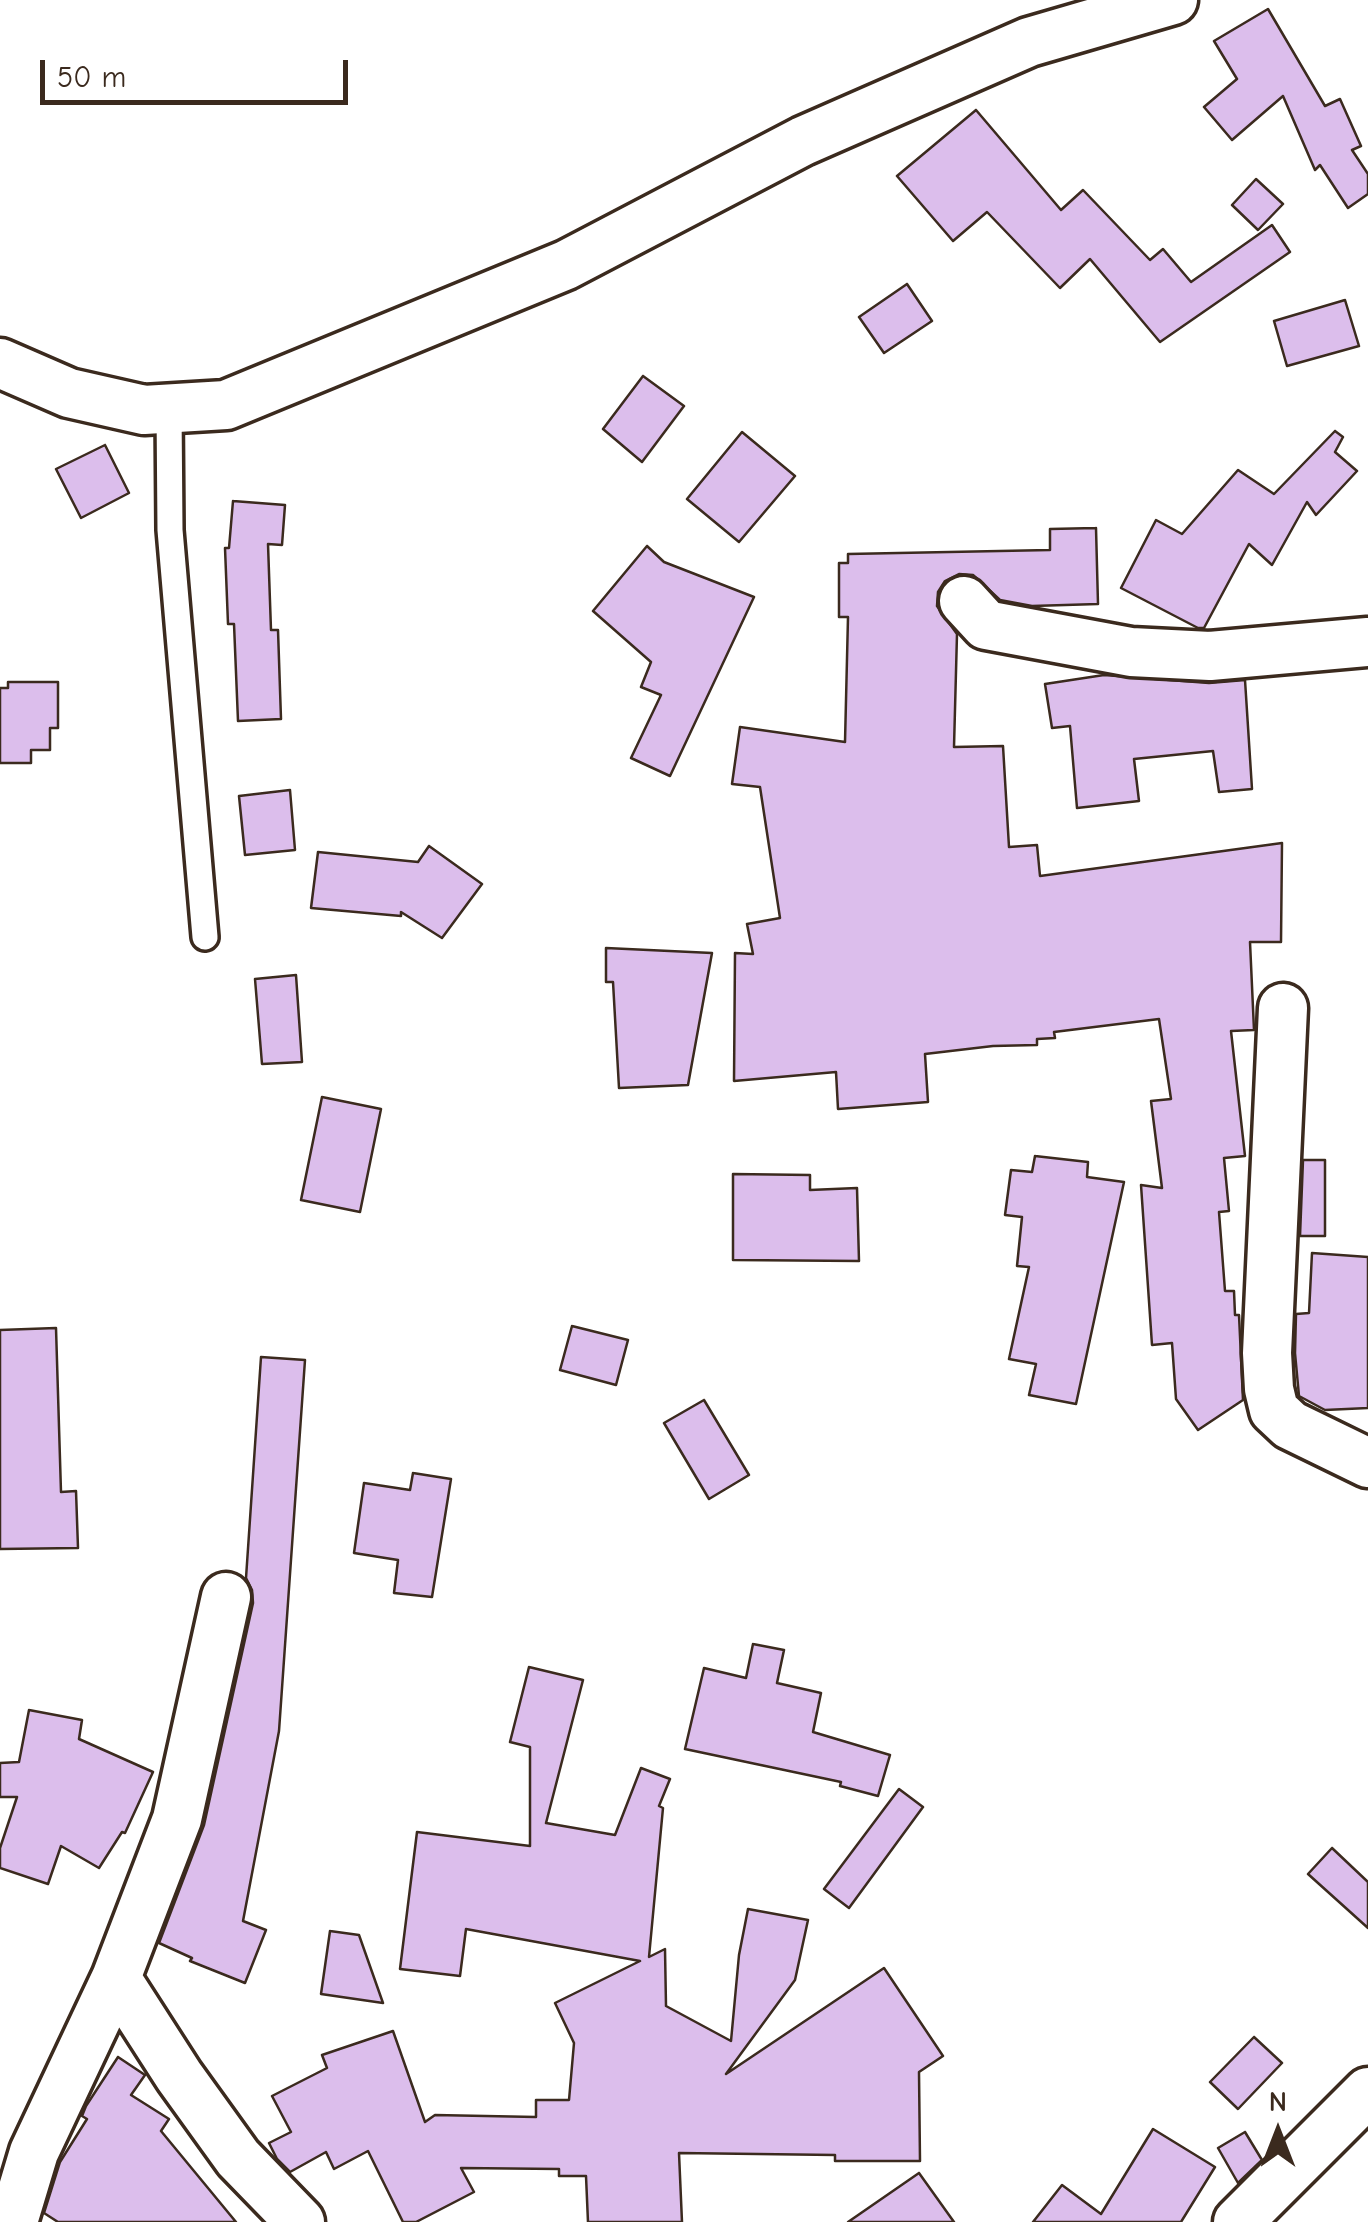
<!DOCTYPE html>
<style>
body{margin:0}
#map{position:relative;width:1368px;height:2222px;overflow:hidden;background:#fff;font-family:"Comic Neue",sans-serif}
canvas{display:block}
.north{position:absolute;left:1228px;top:2082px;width:100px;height:100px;-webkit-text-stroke:8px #fff;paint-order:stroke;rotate:0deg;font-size:28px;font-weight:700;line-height:40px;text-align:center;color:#3b2a1e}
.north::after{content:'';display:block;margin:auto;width:35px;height:45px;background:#3b2a1e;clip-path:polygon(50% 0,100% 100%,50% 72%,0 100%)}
.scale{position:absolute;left:40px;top:60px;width:308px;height:45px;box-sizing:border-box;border:5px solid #3b2a1e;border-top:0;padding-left:12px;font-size:30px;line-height:35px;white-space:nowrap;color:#3b2a1e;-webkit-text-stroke:8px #fff;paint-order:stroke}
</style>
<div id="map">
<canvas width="1368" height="2222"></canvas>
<div class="north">N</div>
<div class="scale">50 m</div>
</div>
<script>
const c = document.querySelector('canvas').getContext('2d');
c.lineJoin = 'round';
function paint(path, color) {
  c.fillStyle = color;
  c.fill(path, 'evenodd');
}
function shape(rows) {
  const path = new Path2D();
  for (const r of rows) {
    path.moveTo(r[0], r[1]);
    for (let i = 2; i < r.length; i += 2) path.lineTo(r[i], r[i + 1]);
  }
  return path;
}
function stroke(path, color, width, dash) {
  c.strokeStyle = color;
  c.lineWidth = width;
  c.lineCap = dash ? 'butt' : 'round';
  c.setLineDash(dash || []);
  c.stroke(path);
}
const building = shape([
 [1268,9,1325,106,1340,99,1361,146,1352,150,1368,174,1368,194,1348,208,1320,165,1315,170,1283,96,1232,140,1204,107,1237,79,1214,41,1268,9],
 [976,110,1061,210,1083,190,1150,260,1163,249,1191,282,1272,225,1290,252,1160,342,1090,259,1060,288,987,212,953,241,897,176,976,110],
 [1256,179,1283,204,1258,230,1232,205,1256,179],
 [907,284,932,321,884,353,859,317,907,284],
 [1345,300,1359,346,1287,366,1274,321,1345,300],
 [643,376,684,406,642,462,603,429,643,376],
 [1335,431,1343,437,1335,452,1357,471,1316,515,1307,502,1272,565,1249,544,1204,628,1198,628,1121,588,1156,520,1182,534,1238,470,1274,494,1335,431],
 [742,432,795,476,739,542,687,499,742,432],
 [105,445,129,493,81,518,56,469,105,445],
 [233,501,285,505,282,545,268,544,271,630,278,630,281,719,238,721,234,624,228,624,225,548,229,548,233,501],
 [1096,528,1098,604,1032,606,1000,600,973,575,959,574,945,581,938,592,937,606,957,634,954,747,1003,746,1009,847,1037,845,1040,876,1282,843,1281,942,1250,942,1254,1030,1231,1031,1245,1156,1224,1158,1229,1211,1219,1212,1225,1291,1234,1291,1235,1315,1239,1315,1243,1400,1198,1430,1176,1399,1172,1343,1152,1345,1141,1185,1162,1188,1151,1101,1171,1099,1159,1019,1054,1032,1055,1038,1037,1039,1037,1045,993,1046,925,1054,928,1102,838,1109,836,1072,734,1081,735,953,753,954,747,924,780,918,760,787,732,784,740,727,845,742,848,617,839,617,839,563,848,563,848,554,1050,550,1050,529,1096,528],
 [647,546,664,562,754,597,670,776,631,758,661,695,641,687,651,662,593,611,647,546],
 [1104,675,1209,683,1245,680,1252,789,1219,792,1213,751,1134,759,1139,801,1077,808,1070,726,1052,728,1045,684,1104,675],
 [8,682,58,682,58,728,50,728,50,750,31,750,31,763,0,763,0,688,8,688,8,682],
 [290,790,295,850,245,855,239,796,290,790],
 [429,846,482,884,442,938,401,912,401,916,311,908,318,852,418,862,429,846],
 [606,948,712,953,688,1085,619,1088,613,982,606,982,606,948],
 [296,975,302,1062,262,1064,255,979,296,975],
 [322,1097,381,1109,360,1212,301,1200,322,1097],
 [1035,1156,1088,1162,1087,1177,1124,1182,1076,1404,1029,1395,1036,1364,1009,1359,1029,1267,1017,1266,1022,1217,1005,1215,1011,1170,1032,1172,1035,1156],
 [1303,1160,1325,1160,1325,1236,1300,1236,1303,1160],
 [733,1174,810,1175,810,1190,857,1188,859,1261,733,1260,733,1174],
 [1312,1253,1368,1257,1368,1408,1325,1410,1299,1396,1295,1353,1296,1314,1309,1313,1312,1253],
 [572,1326,628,1340,616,1385,560,1370,572,1326],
 [56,1328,61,1492,76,1491,78,1548,0,1549,0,1330,56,1328],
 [261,1357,305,1360,279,1731,243,1921,266,1930,245,1983,190,1961,192,1958,159,1943,204,1825,253,1603,252,1590,246,1578,261,1357],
 [704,1400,749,1475,709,1499,664,1423,704,1400],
 [413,1473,451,1479,432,1597,394,1593,398,1560,354,1553,364,1483,410,1490,413,1473],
 [753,1644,784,1650,777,1683,821,1693,813,1732,890,1755,878,1796,840,1786,841,1782,685,1749,704,1668,746,1678,753,1644],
 [529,1667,583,1680,546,1823,615,1835,641,1768,670,1779,659,1806,663,1808,649,1957,665,1949,666,2006,731,2041,739,1955,748,1909,808,1920,795,1980,726,2074,884,1968,943,2056,919,2072,920,2161,835,2161,835,2155,679,2153,682,2222,588,2222,586,2176,559,2176,559,2169,461,2168,474,2192,416,2222,403,2222,368,2151,334,2169,326,2152,290,2172,277,2159,269,2143,291,2132,272,2096,327,2068,322,2055,393,2031,425,2122,435,2115,536,2117,536,2100,569,2100,574,2043,555,2003,640,1961,466,1929,460,1976,400,1969,417,1832,530,1846,530,1747,510,1742,529,1667],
 [29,1710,82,1720,79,1739,153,1772,125,1833,122,1832,99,1868,61,1846,48,1884,0,1868,0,1848,17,1797,0,1797,0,1763,19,1762,29,1710],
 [899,1789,923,1807,849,1908,824,1889,899,1789],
 [1332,1848,1368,1882,1368,1928,1308,1874,1332,1848],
 [330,1931,359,1935,383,2003,321,1994,330,1931],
 [1254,2037,1282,2063,1238,2109,1210,2082,1254,2037],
 [118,2057,145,2075,131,2095,169,2119,161,2131,236,2222,58,2222,44,2213,60,2162,87,2119,82,2116,86,2106,118,2057],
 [1153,2129,1215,2167,1181,2222,1033,2222,1062,2185,1101,2214,1153,2129],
 [1245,2132,1262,2160,1238,2183,1218,2148,1245,2132],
 [919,2173,954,2222,848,2222,919,2173]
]);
const service = shape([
 [169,409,170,530,205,937]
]);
const minor = shape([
 [0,363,69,393,144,410,226,405,566,265,803,141,1029,42,1173,0],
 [964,601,986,625,1131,652,1210,656,1368,642],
 [1283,1008,1267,1353,1269,1389,1274,1410,1290,1425,1368,1463],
 [116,1978,179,2076,238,2158,300,2222],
 [13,2222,34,2152,116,1978,177,1819,226,1597],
 [1238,2222,1368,2092]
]);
paint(building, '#dcbeec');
stroke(building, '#3b2a1e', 2.5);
stroke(service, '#3b2a1e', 32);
stroke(minor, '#3b2a1e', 55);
stroke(service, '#fff', 25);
stroke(minor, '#fff', 48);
</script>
